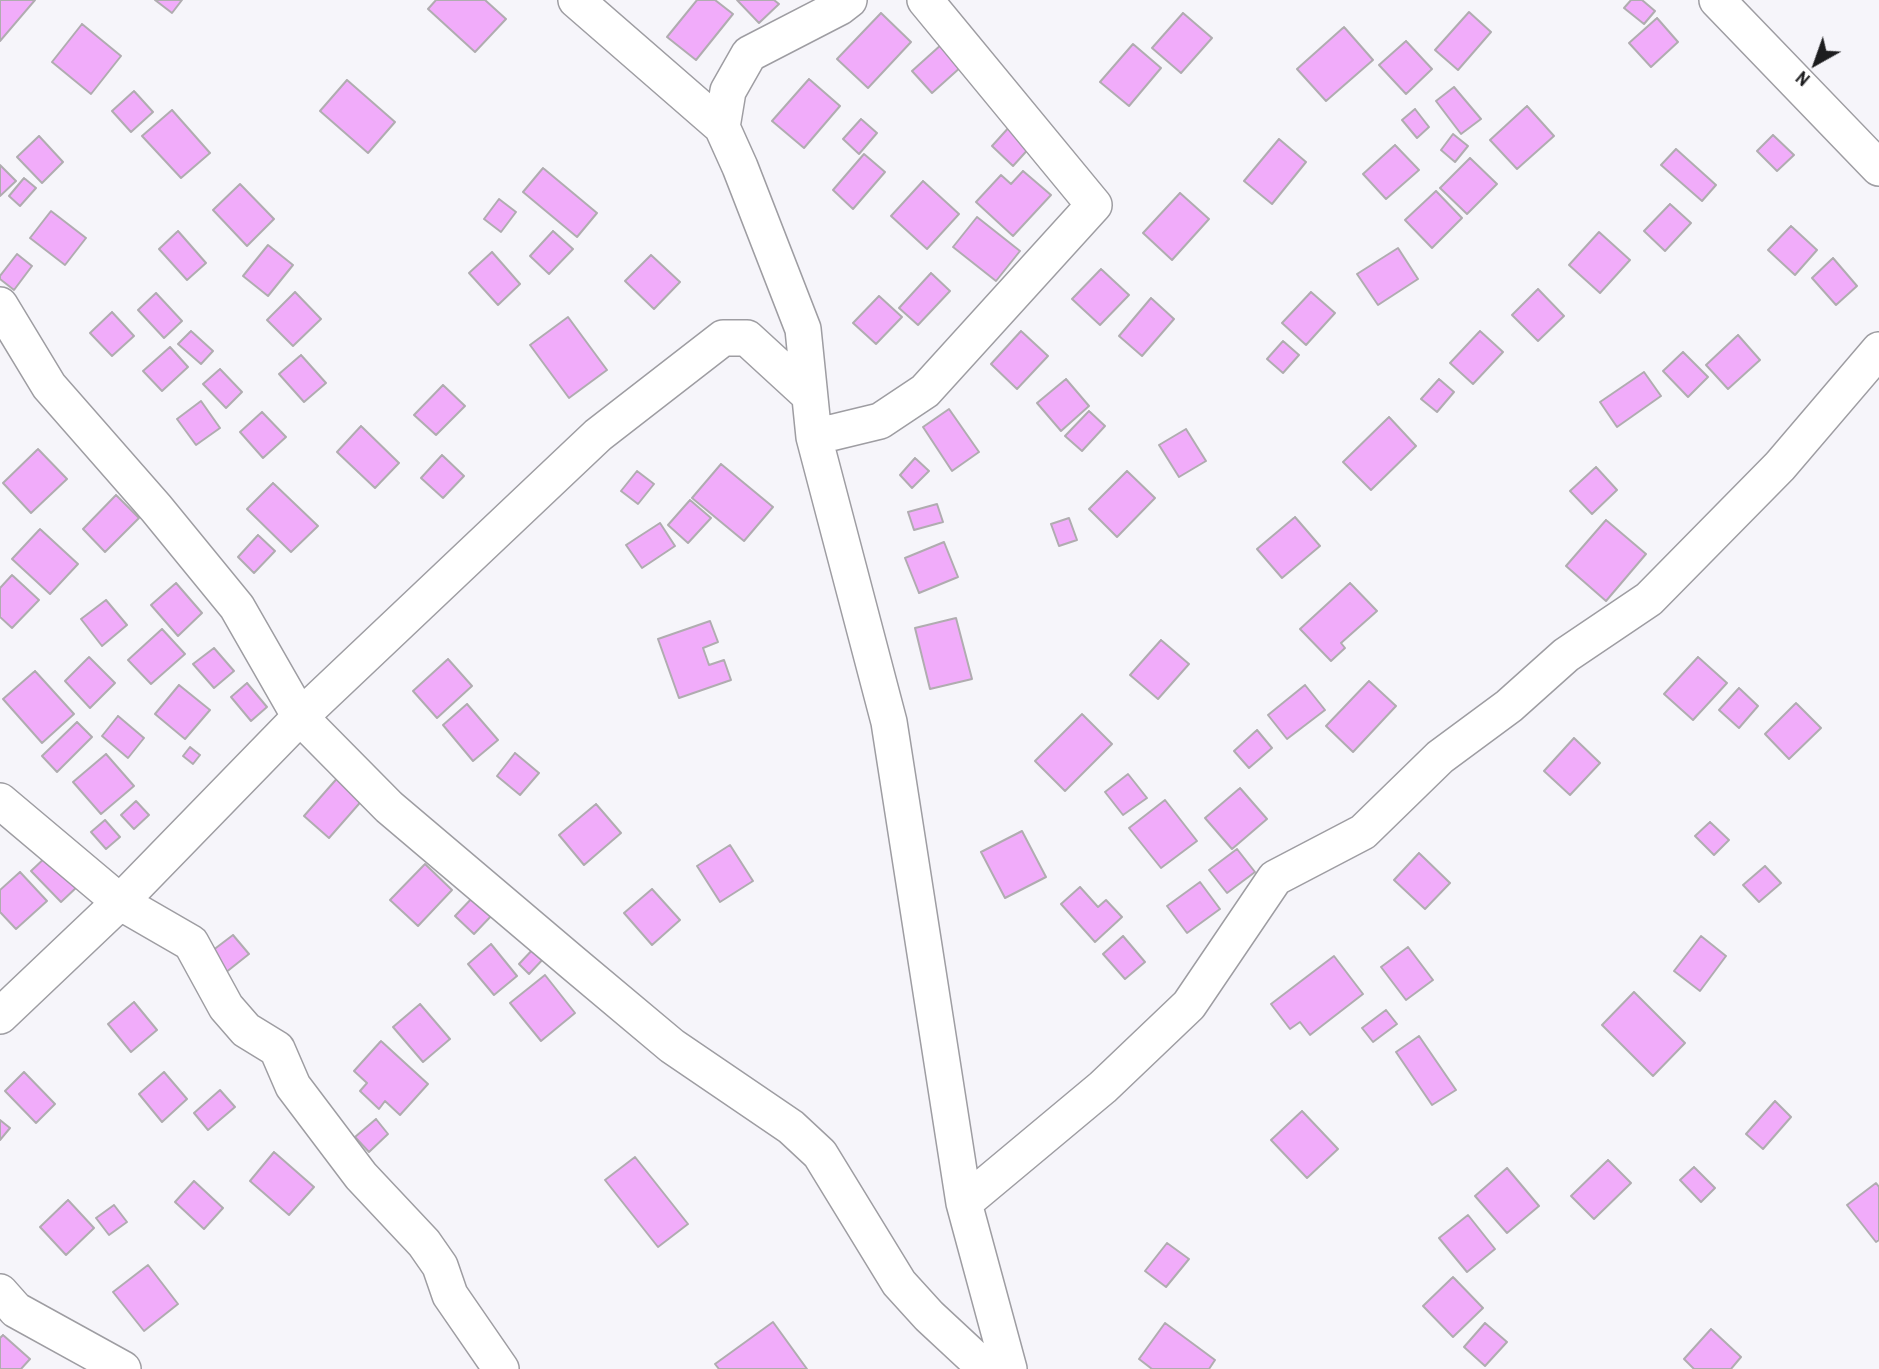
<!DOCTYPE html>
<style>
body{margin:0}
#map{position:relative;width:1879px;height:1369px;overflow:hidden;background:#f6f5fa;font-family:"Archivo Narrow",sans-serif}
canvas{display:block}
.north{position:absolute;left:1781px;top:28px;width:70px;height:70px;-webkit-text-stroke:5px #fff;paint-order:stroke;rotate:220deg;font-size:19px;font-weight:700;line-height:28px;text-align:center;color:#1d1d1f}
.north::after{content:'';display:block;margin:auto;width:24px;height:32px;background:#1d1d1f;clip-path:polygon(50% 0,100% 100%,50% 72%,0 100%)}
</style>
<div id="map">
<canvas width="1879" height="1369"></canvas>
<div class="north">N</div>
</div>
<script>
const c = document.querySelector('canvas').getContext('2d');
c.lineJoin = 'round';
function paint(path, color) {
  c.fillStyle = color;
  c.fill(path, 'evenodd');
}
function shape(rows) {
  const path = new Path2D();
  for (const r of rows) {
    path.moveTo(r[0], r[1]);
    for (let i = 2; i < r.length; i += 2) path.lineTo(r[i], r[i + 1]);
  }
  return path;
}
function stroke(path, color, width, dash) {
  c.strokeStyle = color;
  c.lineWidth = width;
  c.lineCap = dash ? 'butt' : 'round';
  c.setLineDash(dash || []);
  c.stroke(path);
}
const building = shape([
 [0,0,35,0,0,41,0,0],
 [155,0,182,0,172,13,155,0],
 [436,0,485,0,506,19,475,52,428,9,436,0],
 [697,0,715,0,733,14,696,60,667,37,697,0],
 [737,0,774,0,779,4,759,23,737,0],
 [1631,0,1642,0,1655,11,1644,24,1624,8,1631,0],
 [1469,12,1491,32,1458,70,1435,50,1469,12],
 [881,13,911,42,868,88,837,59,881,13],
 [1183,13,1212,38,1181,73,1152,48,1183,13],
 [1657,18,1678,42,1651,67,1629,43,1657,18],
 [82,24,121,56,91,94,52,62,82,24],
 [1344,27,1373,60,1326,101,1297,69,1344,27],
 [1406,41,1432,69,1406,94,1379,65,1406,41],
 [942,44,962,66,932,93,912,71,942,44],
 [1133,44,1161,68,1129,106,1100,82,1133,44],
 [809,79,840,106,804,148,772,121,809,79],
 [347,80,395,122,368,153,320,111,347,80],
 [1454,87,1481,119,1461,134,1436,101,1454,87],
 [134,91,153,112,131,132,112,111,134,91],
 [1527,106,1554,136,1517,169,1490,140,1527,106],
 [1415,109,1429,127,1417,138,1402,120,1415,109],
 [172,110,210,153,181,178,142,136,172,110],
 [861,119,877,133,859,154,843,139,861,119],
 [1011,125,1032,145,1013,166,992,146,1011,125],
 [1453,134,1468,146,1455,162,1441,150,1453,134],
 [1773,135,1794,155,1777,171,1757,151,1773,135],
 [39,136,63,162,42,183,17,157,39,136],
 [1279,139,1306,162,1272,204,1244,181,1279,139],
 [1395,145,1419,170,1386,199,1363,174,1395,145],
 [1676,149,1716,185,1702,201,1661,165,1676,149],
 [864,154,885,172,853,209,833,190,864,154],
 [1470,158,1497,184,1467,214,1440,188,1470,158],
 [0,165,16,181,0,196,0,165],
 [543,168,597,213,577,237,523,192,543,168],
 [1023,171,1051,195,1013,236,976,202,1001,175,1011,184,1023,171],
 [24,178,36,188,20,206,9,196,24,178],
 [923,181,959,214,927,249,891,216,923,181],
 [240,184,274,219,247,246,213,210,240,184],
 [1436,191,1462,218,1432,248,1405,220,1436,191],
 [1180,193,1209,219,1172,260,1143,233,1180,193],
 [499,199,516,212,501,232,484,219,499,199],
 [1670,204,1691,223,1665,251,1644,231,1670,204],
 [51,211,86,238,65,265,30,238,51,211],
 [977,217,1020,251,996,281,953,247,977,217],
 [1791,226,1817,250,1795,275,1768,250,1791,226],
 [178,231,206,263,187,280,159,249,178,231],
 [553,231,573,249,549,274,530,256,553,231],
 [1599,232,1630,260,1600,293,1569,265,1599,232],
 [268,245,293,265,268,296,243,276,268,245],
 [1398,248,1418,279,1378,305,1357,274,1398,248],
 [492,252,520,284,498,305,469,273,492,252],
 [17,254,32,266,14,290,0,279,0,276,17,254],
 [651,255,680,282,654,309,625,281,651,255],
 [1833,258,1857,286,1836,305,1812,278,1833,258],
 [1101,269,1129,295,1100,325,1072,299,1101,269],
 [931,273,950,291,918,325,899,308,931,273],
 [1538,289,1564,316,1538,341,1512,315,1538,289],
 [295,292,321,319,293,346,267,320,295,292],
 [1311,292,1335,313,1306,345,1282,323,1311,292],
 [156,293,182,321,164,338,138,310,156,293],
 [879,296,902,317,876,344,853,323,879,296],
 [1151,298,1174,319,1142,356,1119,336,1151,298],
 [112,312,134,336,112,356,90,333,112,312],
 [568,317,607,370,569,398,530,345,568,317],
 [191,331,213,351,201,364,178,344,191,331],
 [1021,331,1048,356,1017,389,991,364,1021,331],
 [1480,331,1503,352,1473,384,1450,363,1480,331],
 [1738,335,1760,360,1728,389,1706,365,1738,335],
 [1283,341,1299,355,1283,373,1267,359,1283,341],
 [170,347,188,367,162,391,143,371,170,347],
 [1683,352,1708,377,1688,397,1663,371,1683,352],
 [301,355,326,383,304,402,279,374,301,355],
 [220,369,242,392,226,408,203,384,220,369],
 [1644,372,1661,396,1617,427,1600,402,1644,372],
 [1066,379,1089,406,1061,431,1037,403,1066,379],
 [1439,379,1454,392,1437,412,1421,399,1439,379],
 [443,385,465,406,436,435,414,415,443,385],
 [201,401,220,428,196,445,177,419,201,401],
 [949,409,979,452,952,471,923,427,949,409],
 [1089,411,1105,426,1082,451,1065,436,1089,411],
 [262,412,286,437,263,458,240,432,262,412],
 [1389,417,1416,446,1371,490,1343,462,1389,417],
 [361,426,399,463,375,488,337,452,361,426],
 [1186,429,1206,461,1179,477,1159,445,1186,429],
 [38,449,67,479,31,513,3,483,38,449],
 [442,455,464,476,443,498,421,478,442,455],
 [915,458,929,471,912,488,900,475,915,458],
 [721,464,773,507,744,541,692,498,721,464],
 [1596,467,1617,490,1592,514,1570,491,1596,467],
 [637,471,654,484,638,504,621,491,637,471],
 [1127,471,1155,498,1117,537,1089,509,1127,471],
 [273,483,318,526,291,552,247,509,273,483],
 [116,495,139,518,105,552,83,529,116,495],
 [690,500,711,518,688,543,668,525,690,500],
 [937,504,943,522,914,530,908,512,937,504],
 [1295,517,1320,546,1282,578,1257,549,1295,517],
 [1069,518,1077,540,1059,546,1051,524,1069,518],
 [1606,520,1646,554,1606,601,1566,566,1606,520],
 [660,523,675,546,642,568,626,545,660,523],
 [40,529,78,564,50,594,12,559,40,529],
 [258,535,275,551,254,573,238,557,258,535],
 [944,542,958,577,919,593,905,558,944,542],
 [12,575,39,600,12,628,0,617,0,588,12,575],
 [176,583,202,613,178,636,151,605,176,583],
 [1350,583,1377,611,1341,643,1345,648,1331,661,1300,629,1350,583],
 [106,600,127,625,102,646,81,619,106,600],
 [956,618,972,679,930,689,915,628,956,618],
 [710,621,718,642,703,648,709,665,724,660,731,680,679,698,658,639,710,621],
 [162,629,185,654,151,684,128,660,162,629],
 [1161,640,1189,664,1158,699,1130,675,1161,640],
 [214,648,234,671,214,688,193,664,214,648],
 [89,657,115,683,90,708,65,681,89,657],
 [1698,657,1727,683,1693,720,1664,694,1698,657],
 [448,659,472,686,437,718,413,691,448,659],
 [35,671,74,714,42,743,3,699,35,671],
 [1369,681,1396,706,1353,752,1326,726,1369,681],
 [247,683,267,707,251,721,231,697,247,683],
 [179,685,210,710,185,739,155,714,179,685],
 [1305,685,1325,710,1287,739,1268,715,1305,685],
 [1739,688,1758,706,1739,728,1719,710,1739,688],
 [1796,703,1821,728,1789,759,1765,734,1796,703],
 [467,704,498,740,473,761,443,725,467,704],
 [1082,714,1112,744,1065,791,1035,761,1082,714],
 [118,716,144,738,128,758,102,736,118,716],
 [77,722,92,737,57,772,42,756,77,722],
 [1257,730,1272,748,1249,768,1234,751,1257,730],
 [1574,738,1600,763,1570,795,1544,771,1574,738],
 [190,747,200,755,193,764,183,756,190,747],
 [515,753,539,773,520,795,497,776,515,753],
 [106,754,134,786,101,814,73,782,106,754],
 [1128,774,1147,798,1123,815,1105,792,1128,774],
 [340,775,365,797,329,838,304,816,340,775],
 [1240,788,1267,819,1232,849,1205,818,1240,788],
 [1165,800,1197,841,1161,868,1129,828,1165,800],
 [136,801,149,815,134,829,121,815,136,801],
 [596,804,621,833,584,865,559,835,596,804],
 [105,820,120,837,106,849,91,832,105,820],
 [1710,822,1729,840,1714,855,1695,836,1710,822],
 [1022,831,1046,877,1005,898,981,852,1022,831],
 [730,845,753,881,720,902,697,866,730,845],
 [1237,849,1255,872,1227,893,1209,870,1237,849],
 [1419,853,1450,883,1425,909,1394,880,1419,853],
 [49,854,78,886,61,902,31,871,49,854],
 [425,864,452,890,418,926,390,900,425,864],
 [1765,866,1781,883,1759,902,1743,885,1765,866],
 [20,872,47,901,16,929,0,912,0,890,20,872],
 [1200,882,1220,909,1187,933,1167,906,1200,882],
 [1080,887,1098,907,1106,900,1122,917,1095,942,1061,904,1080,887],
 [652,889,680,920,652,945,624,913,652,889],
 [474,896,493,914,474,934,455,916,474,896],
 [233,935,249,954,220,977,204,957,233,935],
 [1123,936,1145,962,1125,979,1103,954,1123,936],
 [1701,936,1726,956,1700,991,1674,971,1701,936],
 [491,944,517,976,494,995,468,964,491,944],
 [535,947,545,957,529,974,519,964,535,947],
 [1408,947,1433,980,1406,1000,1381,967,1408,947],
 [1334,956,1363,994,1310,1035,1300,1022,1290,1029,1271,1004,1334,956],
 [545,975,575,1013,541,1041,510,1003,545,975],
 [1634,992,1685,1043,1653,1076,1602,1025,1634,992],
 [134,1002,157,1030,131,1052,108,1024,134,1002],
 [420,1004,450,1039,423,1062,393,1027,420,1004],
 [1386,1010,1397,1024,1373,1042,1362,1028,1386,1010],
 [1419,1036,1456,1090,1432,1105,1396,1052,1419,1036],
 [381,1041,428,1084,400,1115,385,1101,379,1109,360,1091,367,1083,354,1071,381,1041],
 [24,1072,55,1104,36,1123,5,1091,24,1072],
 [164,1072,187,1099,162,1122,139,1094,164,1072],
 [220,1090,235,1107,208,1130,194,1113,220,1090],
 [1775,1101,1791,1117,1763,1149,1746,1134,1775,1101],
 [1302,1111,1338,1149,1307,1178,1271,1140,1302,1111],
 [376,1119,388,1134,369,1152,355,1137,376,1119],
 [0,1120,10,1128,0,1140,0,1120],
 [274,1152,314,1187,289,1215,250,1181,274,1152],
 [635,1157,688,1224,658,1247,605,1180,635,1157],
 [1608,1160,1631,1183,1594,1219,1571,1196,1608,1160],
 [1694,1167,1715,1188,1701,1202,1680,1180,1694,1167],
 [1507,1168,1539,1206,1507,1233,1475,1196,1507,1168],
 [194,1181,223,1208,204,1229,175,1202,194,1181],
 [1876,1183,1879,1187,1879,1240,1876,1242,1847,1205,1876,1183],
 [68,1200,94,1228,66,1255,40,1227,68,1200],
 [114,1205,127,1222,109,1235,96,1218,114,1205],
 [1468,1215,1495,1249,1467,1272,1439,1238,1468,1215],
 [1167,1243,1189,1259,1166,1287,1145,1271,1167,1243],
 [148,1265,178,1304,144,1331,113,1292,148,1265],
 [1453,1277,1483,1308,1453,1337,1423,1306,1453,1277],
 [773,1322,807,1369,719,1369,715,1364,773,1322],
 [1165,1323,1215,1360,1209,1369,1152,1369,1139,1359,1165,1323],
 [1485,1323,1507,1342,1485,1366,1464,1347,1485,1323],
 [1711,1329,1741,1357,1731,1369,1694,1369,1684,1359,1711,1329],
 [3,1335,30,1359,21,1369,0,1369,0,1338,3,1335]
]);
const minor = shape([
 [576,0,722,127,740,167,803,329,814,437,889,722,964,1203,1009,1369],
 [1717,0,1879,168],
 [722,127,728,91,749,54,840,7,849,0],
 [0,305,49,386,156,508,237,607,300,717,389,807,573,963,672,1046,791,1127,820,1154,899,1283,929,1316,986,1369],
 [814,437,880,421,925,391,1094,205,925,0],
 [0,801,120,902,191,943,226,1007,246,1030,277,1049,293,1086,361,1176,424,1243,440,1266,450,1295,501,1369],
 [0,1016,120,902,300,717,598,435,723,338,747,338,808,394],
 [964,1203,1103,1087,1189,1005,1275,878,1363,832,1440,757,1509,706,1566,655,1649,599,1780,466,1879,350],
 [0,1292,16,1310,123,1369]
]);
paint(building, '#f1acfa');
stroke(building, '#b0acb0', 2);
stroke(minor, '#9e9da2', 38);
stroke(minor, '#fff', 35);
</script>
